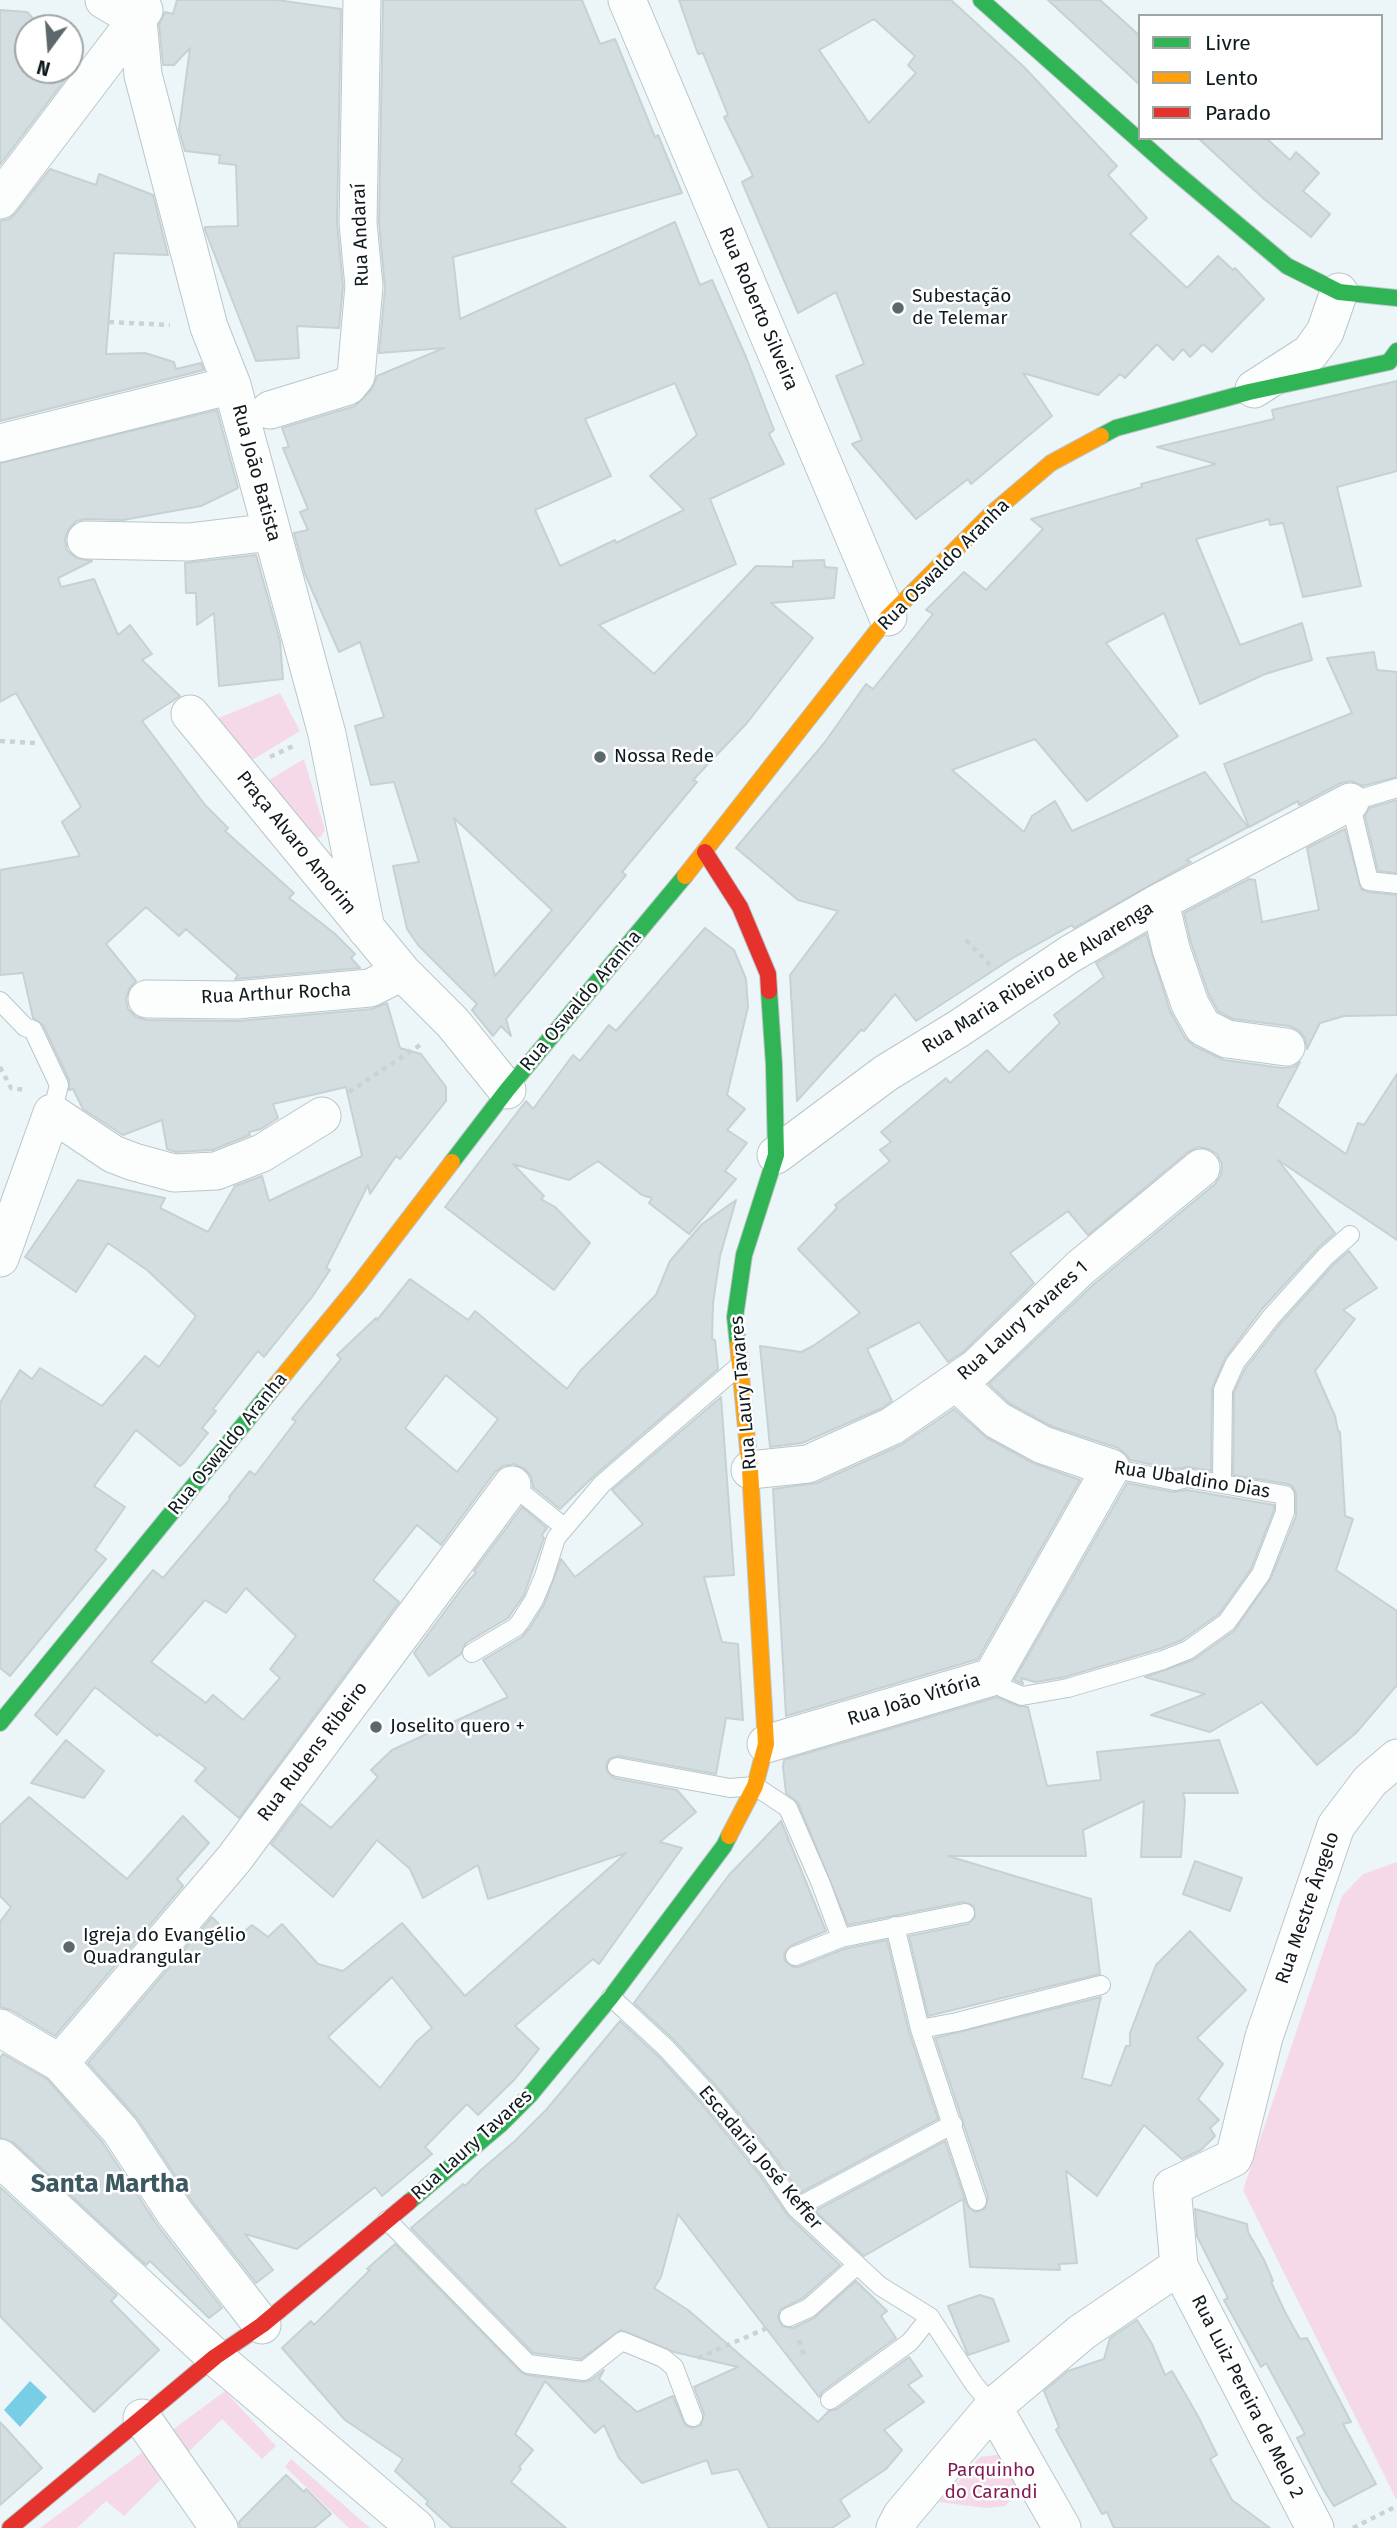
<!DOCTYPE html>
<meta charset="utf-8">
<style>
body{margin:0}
#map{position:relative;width:1397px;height:2528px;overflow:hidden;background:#ecf6f9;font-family:"Fira Sans",sans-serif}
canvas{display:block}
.legend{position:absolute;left:1138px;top:14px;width:245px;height:126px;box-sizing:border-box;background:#fff;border:2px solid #9fa4a5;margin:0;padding:9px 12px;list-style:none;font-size:21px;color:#0f1b1e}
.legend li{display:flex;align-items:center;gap:14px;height:35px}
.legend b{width:35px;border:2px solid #9fa4a5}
.north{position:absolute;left:14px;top:14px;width:70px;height:70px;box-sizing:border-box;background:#fff;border:2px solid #9fa4a5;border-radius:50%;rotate:196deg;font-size:19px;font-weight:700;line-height:28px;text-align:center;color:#0f1b1e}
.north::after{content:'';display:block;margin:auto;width:24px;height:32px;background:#5c686b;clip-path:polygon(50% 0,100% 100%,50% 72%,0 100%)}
</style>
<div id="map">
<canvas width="1397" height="2528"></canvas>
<ul class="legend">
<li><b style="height:9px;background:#30b455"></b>Livre</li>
<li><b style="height:9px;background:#ff9f0a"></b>Lento</li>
<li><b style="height:9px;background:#e5322d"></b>Parado</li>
</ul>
<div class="north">N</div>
</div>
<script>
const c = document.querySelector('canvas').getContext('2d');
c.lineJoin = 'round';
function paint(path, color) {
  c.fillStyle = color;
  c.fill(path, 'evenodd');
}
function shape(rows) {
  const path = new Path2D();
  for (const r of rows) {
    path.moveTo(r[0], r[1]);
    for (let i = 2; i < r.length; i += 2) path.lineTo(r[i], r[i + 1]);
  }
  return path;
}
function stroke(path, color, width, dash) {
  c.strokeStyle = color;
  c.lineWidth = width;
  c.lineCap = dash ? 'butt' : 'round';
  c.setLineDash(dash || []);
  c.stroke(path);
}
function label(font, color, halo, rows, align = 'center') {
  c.font = font + ' "Fira Sans",sans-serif';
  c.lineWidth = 5;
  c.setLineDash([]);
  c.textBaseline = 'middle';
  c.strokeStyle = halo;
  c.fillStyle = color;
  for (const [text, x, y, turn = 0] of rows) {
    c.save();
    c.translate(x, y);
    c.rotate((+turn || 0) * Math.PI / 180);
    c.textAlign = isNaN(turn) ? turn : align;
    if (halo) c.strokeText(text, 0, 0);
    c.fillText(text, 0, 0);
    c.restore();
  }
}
const green = shape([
 [280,693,300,731,239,768,209,722],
 [304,759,325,830,320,838,311,835,259,786],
 [1397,1862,1397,2499,1396,2499,1243,2190,1342,1896,1363,1874],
 [225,2391,276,2446,262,2459,222,2419,124,2516,106,2501,77,2528,40,2528],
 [1002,2454,1017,2469,1016,2495,1005,2506,986,2508,939,2502,980,2457],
 [291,2459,370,2528,349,2528,285,2467]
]);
const water = shape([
 [30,2381,47,2397,20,2427,4,2410]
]);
const building = shape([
 [177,0,277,0,341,9,337,223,343,286,339,328,297,326,299,358,256,361,205,230,205,227,238,226,236,165,219,163,220,155,185,151,179,130,190,48,174,65,163,65,159,24,165,12,173,14,177,0],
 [383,0,582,0,600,44,615,39,655,137,658,135,682,193,453,257,460,319,675,222,700,285,712,280,746,357,774,430,769,434,784,464,710,499,736,564,599,625,654,674,756,566,793,567,793,561,824,560,825,567,837,568,834,598,771,603,813,638,747,723,693,780,697,782,622,872,626,875,506,1019,511,1036,501,1026,493,1036,472,1010,477,1004,418,945,407,929,393,866,419,862,394,782,371,785,355,726,384,717,360,642,339,652,305,574,294,533,308,530,300,512,308,509,283,448,289,447,282,428,355,406,372,389,377,376,444,348,379,353,385,288,379,222,383,0],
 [675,383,697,435,650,476,684,510,616,543,615,540,560,566,535,510,611,476,585,419,675,383],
 [454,818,552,910,495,976,454,818],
 [679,0,951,0,1024,67,1117,166,1108,175,1147,218,1130,234,1187,288,1218,256,1233,270,1235,268,1264,299,1212,352,1203,344,1190,357,1183,349,1173,360,1157,344,1125,378,1120,374,1098,395,1023,373,1052,416,971,484,968,479,916,519,852,444,862,440,836,376,864,364,836,292,798,313,742,182,753,176,724,117,728,115,703,53,698,54,679,0],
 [874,19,915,56,908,65,916,73,869,123,819,50,874,19],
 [1048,0,1100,0,1140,36,1140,85,1048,0],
 [0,10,27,12,42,28,28,28,28,70,70,70,70,57,77,64,0,165,0,10],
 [1198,138,1266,138,1290,160,1296,152,1319,173,1303,191,1330,214,1311,237,1264,199,1198,138],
 [50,169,96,185,99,174,153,195,168,255,114,253,106,354,145,353,174,362,176,369,201,363,204,370,0,421,0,221,9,219,16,213,50,169],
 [1397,381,1397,471,1337,487,1361,586,1303,597,1283,523,1270,525,1269,519,1196,539,1240,645,1302,623,1312,660,1265,674,1200,704,1164,613,1106,643,1178,736,1087,801,1035,739,952,770,1024,832,1032,816,1055,801,1072,831,1205,772,1248,827,1186,860,1191,862,1074,928,1072,925,1011,959,916,1021,895,994,864,1031,861,1030,797,1101,790,975,838,911,798,900,736,848,825,742,866,684,873,689,933,614,926,610,964,572,986,590,1043,529,1031,519,1142,487,1141,484,1216,464,1157,447,1274,419,1272,410,1397,381],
 [217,410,238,488,201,506,123,520,86,519,76,521,68,530,65,539,67,550,76,558,92,561,58,578,61,587,94,579,118,635,130,625,152,654,142,660,180,696,142,721,205,805,228,828,225,831,294,893,289,898,334,933,355,954,351,958,360,968,235,979,238,975,186,929,179,936,146,907,106,944,136,981,129,989,126,999,128,1009,136,1017,146,1020,238,1021,372,1009,387,1003,400,1048,421,1054,446,1087,446,1101,400,1159,396,1156,370,1194,368,1185,326,1268,330,1270,312,1297,264,1357,258,1351,213,1409,216,1411,202,1428,208,1433,184,1463,180,1466,136,1430,94,1486,125,1507,95,1550,106,1559,10,1676,0,1668,0,1403,20,1370,32,1379,40,1368,102,1406,145,1356,159,1367,196,1316,147,1270,108,1243,76,1292,25,1257,78,1180,165,1198,160,1208,208,1232,235,1186,262,1176,269,1201,362,1156,346,1087,273,1104,278,1118,261,1129,249,1132,250,1135,212,1150,176,1152,167,1149,162,1120,123,1135,83,1109,73,1089,69,1090,69,1080,43,1025,33,1018,23,973,0,975,0,870,80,856,62,822,81,807,16,693,0,702,0,463,217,410],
 [256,555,280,641,283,679,219,686,214,613,197,625,196,593,186,593,185,563,256,555],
 [1374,652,1377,670,1397,672,1397,777,1363,786,1351,781,1341,783,1299,805,1298,801,1249,827,1224,764,1352,713,1327,658,1374,652],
 [1397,800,1397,873,1378,871,1365,816,1369,808,1397,800],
 [1345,829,1361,889,1368,892,1397,895,1397,1015,1344,1016,1320,1023,1307,1049,1305,1038,1298,1030,1289,1026,1233,1019,1218,1011,1209,995,1191,943,1184,913,1249,879,1255,880,1262,922,1319,910,1307,848,1345,829],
 [705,928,734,950,746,979,748,1007,727,1095,745,1109,727,1130,747,1143,725,1171,736,1179,689,1234,649,1203,652,1198,642,1195,598,1161,569,1180,513,1164,544,1196,541,1199,555,1207,590,1243,554,1290,445,1207,526,1101,533,1109,573,1055,580,1061,609,1025,616,1031,705,928],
 [1146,934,1170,1011,1185,1038,1194,1046,1224,1060,1283,1068,1293,1067,1300,1062,1277,1106,1346,1154,1358,1123,1364,1125,1397,1074,1397,1240,1278,1160,1335,1233,1318,1248,1262,1309,1225,1358,1212,1389,1211,1471,1188,1467,1175,1469,1130,1460,1127,1455,1118,1448,1051,1426,1009,1403,989,1384,1094,1284,1215,1184,1221,1175,1222,1164,1217,1154,1209,1149,1198,1147,1188,1152,1088,1235,1068,1211,1010,1253,1034,1283,963,1352,948,1362,919,1322,867,1349,892,1401,882,1408,802,1443,770,1447,760,1346,801,1352,813,1346,860,1313,798,1249,837,1208,835,1205,890,1161,880,1150,891,1142,881,1132,946,1078,950,1083,987,1050,1009,1073,1060,1023,1054,1015,1104,977,1096,963,1146,934],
 [736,1200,720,1256,713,1303,712,1339,715,1340,718,1369,594,1476,560,1509,533,1487,531,1476,525,1469,514,1464,503,1466,495,1472,441,1545,417,1525,373,1580,399,1602,239,1818,195,1781,206,1768,159,1734,157,1736,95,1687,57,1735,35,1715,153,1570,163,1578,230,1499,229,1497,250,1471,255,1475,296,1421,292,1419,341,1359,337,1355,376,1318,377,1320,410,1279,468,1320,475,1311,567,1389,580,1371,656,1295,670,1261,702,1224,736,1200],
 [446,1375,498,1419,457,1472,405,1428,446,1375],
 [246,1588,296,1636,270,1669,280,1678,243,1720,213,1695,206,1703,151,1662,205,1600,226,1613,246,1588],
 [1349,1251,1377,1288,1343,1310,1355,1319,1315,1371,1335,1416,1338,1431,1340,1432,1345,1516,1353,1519,1336,1570,1397,1611,1397,1685,1356,1733,1317,1765,1262,1702,1210,1732,1151,1715,1205,1694,1145,1677,1193,1660,1234,1631,1271,1578,1296,1516,1296,1494,1292,1486,1288,1484,1233,1475,1234,1392,1245,1369,1280,1324,1334,1264,1349,1251],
 [721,1397,734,1575,704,1577,722,1642,738,1644,743,1720,726,1718,716,1774,619,1756,609,1759,606,1766,607,1771,614,1778,677,1790,696,1812,660,1842,682,1848,599,1964,593,1959,515,2026,539,2049,514,2080,478,2115,467,2104,425,2147,432,2154,382,2196,375,2187,297,2249,245,2234,273,2270,256,2283,192,2201,137,2118,88,2063,212,1917,234,1940,252,1925,268,1937,282,1924,318,1964,343,1971,402,1923,465,1996,626,1853,488,1899,478,1865,423,1898,410,1869,377,1840,333,1897,271,1844,301,1804,331,1828,378,1777,371,1770,392,1750,508,1697,483,1660,522,1637,529,1629,544,1605,561,1559,575,1577,643,1524,612,1490,721,1397],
 [392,1977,432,2028,416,2042,380,2088,328,2037,392,1977],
 [954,1409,987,1438,1033,1463,1080,1480,978,1659,786,1716,773,1489,817,1483,901,1445,954,1409],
 [1127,1483,1173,1492,1187,1490,1274,1505,1274,1510,1251,1569,1219,1614,1182,1640,1159,1649,1065,1677,1035,1682,1021,1678,1023,1684,1014,1680,1127,1483],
 [522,1507,547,1528,542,1535,544,1538,524,1595,508,1618,466,1643,461,1654,429,1676,414,1653,466,1583,476,1573,474,1571,522,1507],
 [997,1697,1018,1706,1028,1707,1047,1786,1101,1780,1097,1752,1219,1740,1238,1793,1183,1793,1185,1801,1181,1857,1141,1857,1144,1801,1083,1830,1086,1856,948,1856,1091,1899,1100,1974,928,2016,909,1936,968,1924,975,1917,974,1906,963,1902,848,1925,798,1803,786,1793,783,1767,784,1760,997,1697],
 [66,1740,104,1771,84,1798,31,1783,66,1740],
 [29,1797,127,1879,183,1816,209,1843,177,1879,183,1886,55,2036,11,2010,0,2007,0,1922,11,1907,0,1896,0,1825,29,1797],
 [781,1821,826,1931,790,1946,784,1954,785,1961,793,1967,798,1967,844,1949,887,1940,909,2032,938,2119,800,2193,777,2160,718,2088,674,2040,634,2003,729,1875,781,1821],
 [1195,1861,1242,1878,1230,1911,1183,1894,1195,1861],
 [1190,1931,1246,1990,1197,2038,1223,2064,1198,2099,1219,2120,1210,2128,1215,2136,1201,2150,1182,2159,1144,2125,1097,2196,1066,2171,1077,2263,1059,2264,1060,2270,970,2267,963,2199,864,2256,815,2211,945,2141,967,2205,975,2212,985,2209,988,2197,935,2038,1101,1997,1082,2078,1111,2086,1126,2046,1130,2046,1130,2033,1156,1965,1190,1931],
 [620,2021,658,2056,701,2103,759,2174,788,2216,840,2265,803,2298,780,2310,778,2317,782,2326,793,2328,814,2318,856,2281,887,2311,881,2316,896,2338,823,2391,819,2397,678,2214,661,2277,654,2288,688,2310,818,2422,829,2411,837,2409,909,2357,922,2376,908,2385,924,2402,884,2430,902,2450,886,2469,840,2500,850,2516,832,2528,769,2528,738,2469,712,2474,707,2460,642,2483,619,2458,604,2425,595,2433,545,2381,515,2434,533,2450,519,2467,521,2469,511,2482,566,2528,452,2528,426,2504,428,2501,395,2471,403,2459,345,2420,282,2348,311,2321,314,2325,370,2270,367,2269,395,2244,521,2372,527,2375,583,2382,591,2380,604,2370,599,2379,637,2412,673,2396,685,2425,692,2428,701,2425,704,2414,694,2387,738,2367,674,2352,621,2330,581,2359,533,2353,411,2228,463,2184,465,2186,482,2169,515,2141,547,2109,620,2021],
 [3,2054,47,2079,103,2143,158,2226,222,2308,209,2318,150,2261,146,2265,14,2143,0,2138,0,2058,3,2054],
 [0,2187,117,2295,111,2301,159,2350,94,2412,0,2316,0,2187],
 [1195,2209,1247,2224,1248,2232,1264,2260,1273,2281,1271,2282,1285,2312,1300,2339,1307,2338,1351,2422,1343,2424,1376,2484,1334,2506,1325,2492,1297,2438,1305,2434,1266,2363,1261,2367,1224,2300,1228,2298,1197,2236,1195,2209],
 [980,2295,993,2299,1009,2341,968,2355,948,2306,980,2295],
 [1137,2320,1152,2344,1165,2375,1172,2371,1199,2418,1217,2455,1210,2459,1232,2500,1270,2528,1114,2528,1107,2512,1102,2514,1056,2430,1059,2427,1044,2391,1068,2371,1104,2359,1110,2338,1137,2320],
 [0,2422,42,2468,0,2505,0,2422],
 [286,2475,304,2492,306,2489,331,2514,314,2528,240,2528,239,2522,286,2475]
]);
const path = shape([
 [109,322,170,325],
 [0,741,35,743],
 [270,757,293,746],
 [966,940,990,965],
 [0,1067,11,1088,25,1090],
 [349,1092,423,1043],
 [799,2340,804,2355],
 [698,2358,767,2328],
 [1353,2528,1397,2506]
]);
const lane = shape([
 [1397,788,1350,802,1369,881,1397,884],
 [0,1001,25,1027,33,1030,59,1085,52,1113],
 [1222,1484,1223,1390,1235,1363,1271,1317,1326,1256,1350,1235],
 [512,1485,564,1527],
 [472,1653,516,1627,520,1622,534,1600,544,1576,556,1538,602,1484,740,1365],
 [992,1677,1003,1688,1022,1696,1068,1688,1163,1660,1188,1650,1227,1622,1261,1574,1285,1512,1285,1495,1187,1478,1175,1481,1111,1468],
 [617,1767,730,1788,755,1786,788,1808,821,1884,841,1938],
 [895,1926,920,2029,977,2201],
 [795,1956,841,1938,965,1913],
 [611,1997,666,2048,710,2096,768,2167,796,2208,880,2286,930,2317,974,2384,993,2407],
 [920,2029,957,2022,1101,1985],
 [796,2208,953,2124],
 [387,2220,528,2364,584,2371,622,2341,663,2358,674,2367,693,2417],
 [789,2317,809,2308,856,2266],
 [830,2400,910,2342,930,2317]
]);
const street = shape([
 [104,0,138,20],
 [627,0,888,617],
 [138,20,143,75,209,327,232,385,327,734,366,929],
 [0,200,144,10],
 [1254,389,1310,353,1325,332,1339,292],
 [270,410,348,386,356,376,364,286,358,223,362,0],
 [0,443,232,385],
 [86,540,189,542,271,532],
 [190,714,402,972,453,1023,507,1090],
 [1160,902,1171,949,1190,1004,1203,1027,1227,1039,1286,1047],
 [147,999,236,1000,370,988,402,972],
 [776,1155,886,1073,958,1029,1070,954,1160,902,1350,802],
 [0,1258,52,1113,113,1154,134,1162,174,1173,216,1171,262,1153,322,1116],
 [750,1470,808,1464,892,1426,976,1368,1080,1268,1201,1168],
 [766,1744,992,1677,1111,1468,1043,1445,997,1420,956,1382],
 [0,2028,60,2063,120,2130,175,2213,262,2325],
 [60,2063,234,1859,512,1485],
 [0,2158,215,2357,416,2528],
 [993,2407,1062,2528],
 [142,2418,219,2528],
 [895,2528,902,2515,993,2407,1082,2332,1179,2266],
 [1315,2528,1179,2266,1172,2187,1233,2158,1235,2154,1264,2037,1336,1826,1370,1781,1397,1758]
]);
const fast = shape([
 [981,0,1168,166,1287,266,1339,292,1397,298],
 [1101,436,1116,428,1249,392,1389,362,1397,351],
 [452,1162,507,1090,685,876],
 [738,1345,735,1317,744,1255,776,1155,774,1065,769,991],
 [0,1723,275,1386],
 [409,2202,500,2125,530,2095,611,1997,724,1846,729,1836]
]);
const slow = shape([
 [685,876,888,617,991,514,1051,463,1101,436],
 [275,1386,358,1285,452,1162],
 [729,1836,755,1786,766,1744,750,1470,738,1345]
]);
const jam = shape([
 [705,852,740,907,768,974,769,991],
 [10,2528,215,2357,262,2325,409,2202]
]);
const markers = [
 [898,308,7,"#5c686b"],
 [600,757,7,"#5c686b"],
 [376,1727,7,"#5c686b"],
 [69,1947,7,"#5c686b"]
];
const streetNames = [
 ["Rua Andaraí",361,235,-92],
 ["Rua Roberto Silveira",758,309,67],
 ["Rua João Batista",256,473,75],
 ["Rua Oswaldo Aranha",944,565,-45],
 ["Praça Alvaro Amorim",296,843,51],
 ["Rua Maria Ribeiro de Alvarenga",1038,978,-32],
 ["Rua Arthur Rocha",276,994,-3],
 ["Rua Oswaldo Aranha",581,1001,-50],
 ["Rua Laury Tavares 1",1023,1321,-42],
 ["Rua Laury Tavares",744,1393,-95],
 ["Rua Oswaldo Aranha",228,1444,-51],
 ["Rua Ubaldino Dias",1192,1480,9],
 ["Rua João Vitória",914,1700,-17],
 ["Rua Rubens Ribeiro",313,1752,-53],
 ["Rua Mestre Ângelo",1308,1908,-71],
 ["Rua Laury Tavares",472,2145,-42],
 ["Escadaria José Keffer",760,2158,50],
 ["Rua Luiz Pereira de Melo 2",1247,2397,63]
];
const poiNames = [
 ["Subestação",912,297],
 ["de Telemar",912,319],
 ["Nossa Rede",614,757],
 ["Joselito quero +",390,1727],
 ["Igreja do Evangélio",83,1936],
 ["Quadrangular",83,1958]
];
const parkNames = [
 ["Parquinho",991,2471],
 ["do Carandi",991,2493]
];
const districtNames = [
 ["Santa Martha",110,2185]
];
paint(green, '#f5d9e8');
paint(water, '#77cee5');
paint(building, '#d4dee1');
stroke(building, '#c6d1d4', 2);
stroke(lane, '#bbc6c9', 20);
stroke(street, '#bbc6c9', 39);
stroke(fast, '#bbc6c9', 18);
stroke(slow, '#bbc6c9', 18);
stroke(jam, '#bbc6c9', 18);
stroke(path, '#ced1d2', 4.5, [5, 5]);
stroke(lane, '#fcfefe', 18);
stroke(street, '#fcfefe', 37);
stroke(fast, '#30b455', 16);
stroke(slow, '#ff9f0a', 16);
stroke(jam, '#e5322d', 16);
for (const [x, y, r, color] of markers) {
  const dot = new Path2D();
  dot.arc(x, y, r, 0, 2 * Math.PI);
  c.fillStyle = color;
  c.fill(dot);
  stroke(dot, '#fff', 2.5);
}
label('19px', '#0f1b1e', '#fff', streetNames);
label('19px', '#0f1b1e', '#fff', poiNames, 'left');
label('19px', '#811d54', '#fff', parkNames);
label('bold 26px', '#3c5861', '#fff', districtNames);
</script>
